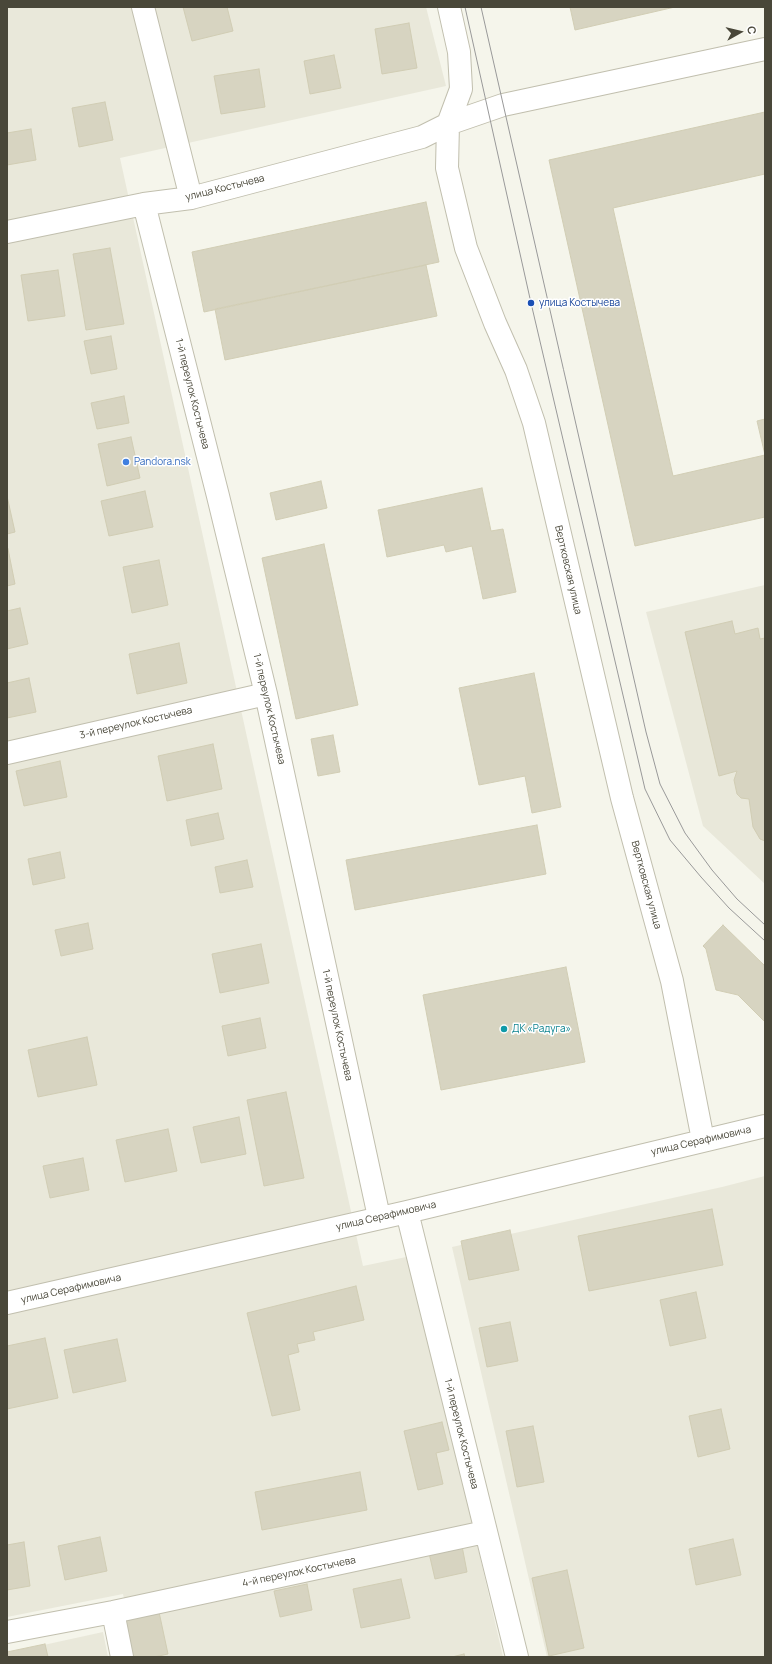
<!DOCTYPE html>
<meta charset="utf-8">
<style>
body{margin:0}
#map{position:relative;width:772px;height:1664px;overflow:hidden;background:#f5f5eb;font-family:Manrope,sans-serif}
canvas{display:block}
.frame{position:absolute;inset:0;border:8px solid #494739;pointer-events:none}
.north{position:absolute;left:720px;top:12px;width:40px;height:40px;-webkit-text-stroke:3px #fff;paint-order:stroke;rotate:82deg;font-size:11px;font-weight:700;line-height:16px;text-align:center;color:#494739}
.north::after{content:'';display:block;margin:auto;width:14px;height:18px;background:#494739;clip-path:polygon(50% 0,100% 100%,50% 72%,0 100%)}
</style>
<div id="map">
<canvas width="772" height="1664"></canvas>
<div class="frame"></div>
<div class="north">С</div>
</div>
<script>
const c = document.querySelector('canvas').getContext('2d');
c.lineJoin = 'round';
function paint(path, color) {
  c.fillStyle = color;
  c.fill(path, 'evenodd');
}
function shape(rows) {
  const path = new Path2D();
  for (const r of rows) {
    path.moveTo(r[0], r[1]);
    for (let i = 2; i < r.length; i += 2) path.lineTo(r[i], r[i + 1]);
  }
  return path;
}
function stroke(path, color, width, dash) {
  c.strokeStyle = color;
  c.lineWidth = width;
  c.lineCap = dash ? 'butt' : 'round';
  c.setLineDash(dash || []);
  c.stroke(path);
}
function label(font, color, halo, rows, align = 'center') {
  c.font = font + ' Manrope,sans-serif';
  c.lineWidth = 3;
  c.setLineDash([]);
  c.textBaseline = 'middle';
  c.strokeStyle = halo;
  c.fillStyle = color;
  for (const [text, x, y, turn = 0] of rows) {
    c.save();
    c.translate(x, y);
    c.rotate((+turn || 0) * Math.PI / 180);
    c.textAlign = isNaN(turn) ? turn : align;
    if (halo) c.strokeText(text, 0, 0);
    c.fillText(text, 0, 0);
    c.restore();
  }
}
const residential = shape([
 [7,7,426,7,446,86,120,158,363,1266,411,1256,503,1657,137,1657,123,1594,7,1617],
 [765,585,765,884,703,826,646,612],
 [765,1176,765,1657,547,1657,452,1247,722,1187],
 [103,1632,108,1657,7,1657,7,1653]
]);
const building = shape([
 [183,7,227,7,233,31,192,41,183,7],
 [570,7,675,7,575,30,570,7],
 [409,23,417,68,382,74,375,29,409,23],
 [334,55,341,88,310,94,304,61,334,55],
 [259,69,265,107,221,114,214,76,259,69],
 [105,102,113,140,79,147,72,108,105,102],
 [765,112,765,174,613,208,673,476,765,455,757,421,765,419,765,517,635,546,549,160,765,112],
 [31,129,36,160,7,165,7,133,31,129],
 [426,202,439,262,204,312,192,252,426,202],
 [110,248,124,324,86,330,73,254,110,248],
 [426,265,437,316,225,360,215,309,426,265],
 [58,270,65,316,28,321,21,275,58,270],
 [111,336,117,369,91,374,84,341,111,336],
 [124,396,129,423,97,429,91,403,124,396],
 [131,437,140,478,107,486,98,444,131,437],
 [321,481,327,508,276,520,270,493,321,481],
 [482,488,491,531,503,529,516,592,483,599,472,546,446,552,444,545,387,557,378,510,482,488],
 [145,491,153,527,109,536,101,501,145,491],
 [7,496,15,532,7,534,7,496],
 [324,544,358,705,296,719,262,558,324,544],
 [8,549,15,584,7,586,7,550,8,549],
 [159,560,168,605,132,613,123,567,159,560],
 [20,608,28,644,7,649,7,611,20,608],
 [732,621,735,634,758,628,760,639,765,638,765,841,760,839,753,827,749,799,741,798,737,794,734,780,737,771,719,776,685,632,732,621],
 [179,643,187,683,137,694,129,654,179,643],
 [534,673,561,807,532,813,525,776,479,785,459,688,534,673],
 [29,678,36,712,7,718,7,683,29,678],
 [333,735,340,772,318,776,311,739,333,735],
 [213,744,222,789,167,801,158,756,213,744],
 [60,761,67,797,24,806,16,771,60,761],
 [218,813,224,839,191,846,186,820,218,813],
 [537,825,546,874,355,910,346,860,537,825],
 [60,852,65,878,33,885,28,859,60,852],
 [247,860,253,887,220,893,215,867,247,860],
 [88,923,93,949,61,956,55,930,88,923],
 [723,925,765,966,765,1022,738,995,716,990,706,949,703,946,723,925],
 [261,944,269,983,220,993,212,954,261,944],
 [566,967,585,1062,441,1090,423,995,566,967],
 [260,1018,266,1048,228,1056,222,1026,260,1018],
 [87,1037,97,1085,38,1097,28,1050,87,1037],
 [286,1092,304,1178,264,1186,247,1100,286,1092],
 [239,1117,246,1154,201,1163,193,1127,239,1117],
 [168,1129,177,1171,125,1182,116,1140,168,1129],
 [83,1158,89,1190,50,1198,43,1166,83,1158],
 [712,1209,723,1265,589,1291,578,1236,712,1209],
 [510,1230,519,1270,469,1280,461,1241,510,1230],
 [356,1286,364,1320,313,1332,315,1340,297,1344,299,1352,288,1355,300,1410,272,1416,247,1313,356,1286],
 [696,1292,706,1338,670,1346,660,1300,696,1292],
 [510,1322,518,1361,487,1367,479,1328,510,1322],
 [45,1338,58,1398,7,1409,7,1346,45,1338],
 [117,1339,126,1381,73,1393,64,1350,117,1339],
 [721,1409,730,1449,698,1457,689,1416,721,1409],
 [442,1422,449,1450,436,1453,443,1484,418,1490,404,1431,442,1422],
 [533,1426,544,1482,517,1487,506,1431,533,1426],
 [360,1472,367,1510,262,1530,255,1492,360,1472],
 [100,1537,107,1571,65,1580,58,1546,100,1537],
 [733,1539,741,1575,696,1585,689,1549,733,1539],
 [24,1542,30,1586,7,1590,7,1545,24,1542],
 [462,1546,467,1572,435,1579,429,1553,462,1546],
 [567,1570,584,1648,549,1656,532,1578,567,1570],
 [401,1579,410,1618,361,1628,353,1589,401,1579],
 [307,1584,312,1610,280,1617,274,1591,307,1584],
 [159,1612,168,1654,154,1657,133,1657,125,1619,159,1612],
 [45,1644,48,1657,7,1657,7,1652,45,1644],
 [464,1654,465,1657,452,1657,464,1654]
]);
const minor = shape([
 [143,7,191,198],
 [449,7,459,52,461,89,448,124,447,168,466,248,495,323,516,370,534,423,622,798,672,981,703,1140],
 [144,204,218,496,266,694,379,1217],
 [7,232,144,204,191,198,422,137,448,124,503,105,765,49],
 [7,753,266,694],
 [407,1212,517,1657],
 [7,1303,407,1212,765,1126],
 [113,1612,122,1657],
 [7,1632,113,1612,485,1532]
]);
const tram = shape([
 [465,7,531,303,645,789,670,840,701,877,729,908,765,941],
 [481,7,646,732,660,784,685,833,712,870,737,899,765,925]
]);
const markers = [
 [531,303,4,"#1a4fb4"],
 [126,462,4,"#3f7fe0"],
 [504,1029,4,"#0f9aa8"]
];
const streetNames = [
 ["улица Костычева",225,188,-14],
 ["1-й переулок Костычева",192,394,76],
 ["Вертковская улица",568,570,77],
 ["1-й переулок Костычева",269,709,77],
 ["3-й переулок Костычева",136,723,-13],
 ["Вертковская улица",646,885,75],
 ["1-й переулок Костычева",337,1025,78],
 ["улица Серафимовича",701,1141,-13],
 ["улица Серафимовича",386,1216,-13],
 ["улица Серафимовича",71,1289,-13],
 ["1-й переулок Костычева",461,1434,76],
 ["4-й переулок Костычева",299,1572,-12]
];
const transitNames = [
 ["улица Костычева",539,303]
];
const shopNames = [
 ["Pandora.nsk",134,462]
];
const cultureNames = [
 ["ДК «Радуга»",512,1029]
];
paint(residential, '#e9e8da');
paint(building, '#d7d4c1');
stroke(building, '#d1cdb4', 1);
stroke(minor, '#c1bfae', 24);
stroke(minor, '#fff', 22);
stroke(tram, '#999', 1);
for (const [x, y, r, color] of markers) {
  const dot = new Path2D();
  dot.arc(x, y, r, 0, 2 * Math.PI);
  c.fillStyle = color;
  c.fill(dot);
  stroke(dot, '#fff', 1.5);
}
label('10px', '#494739', '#fff', streetNames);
label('10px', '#164399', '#fff', transitNames, 'left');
label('10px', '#366cbe', '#fff', shopNames, 'left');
label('10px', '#0d838f', '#fff', cultureNames, 'left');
</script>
